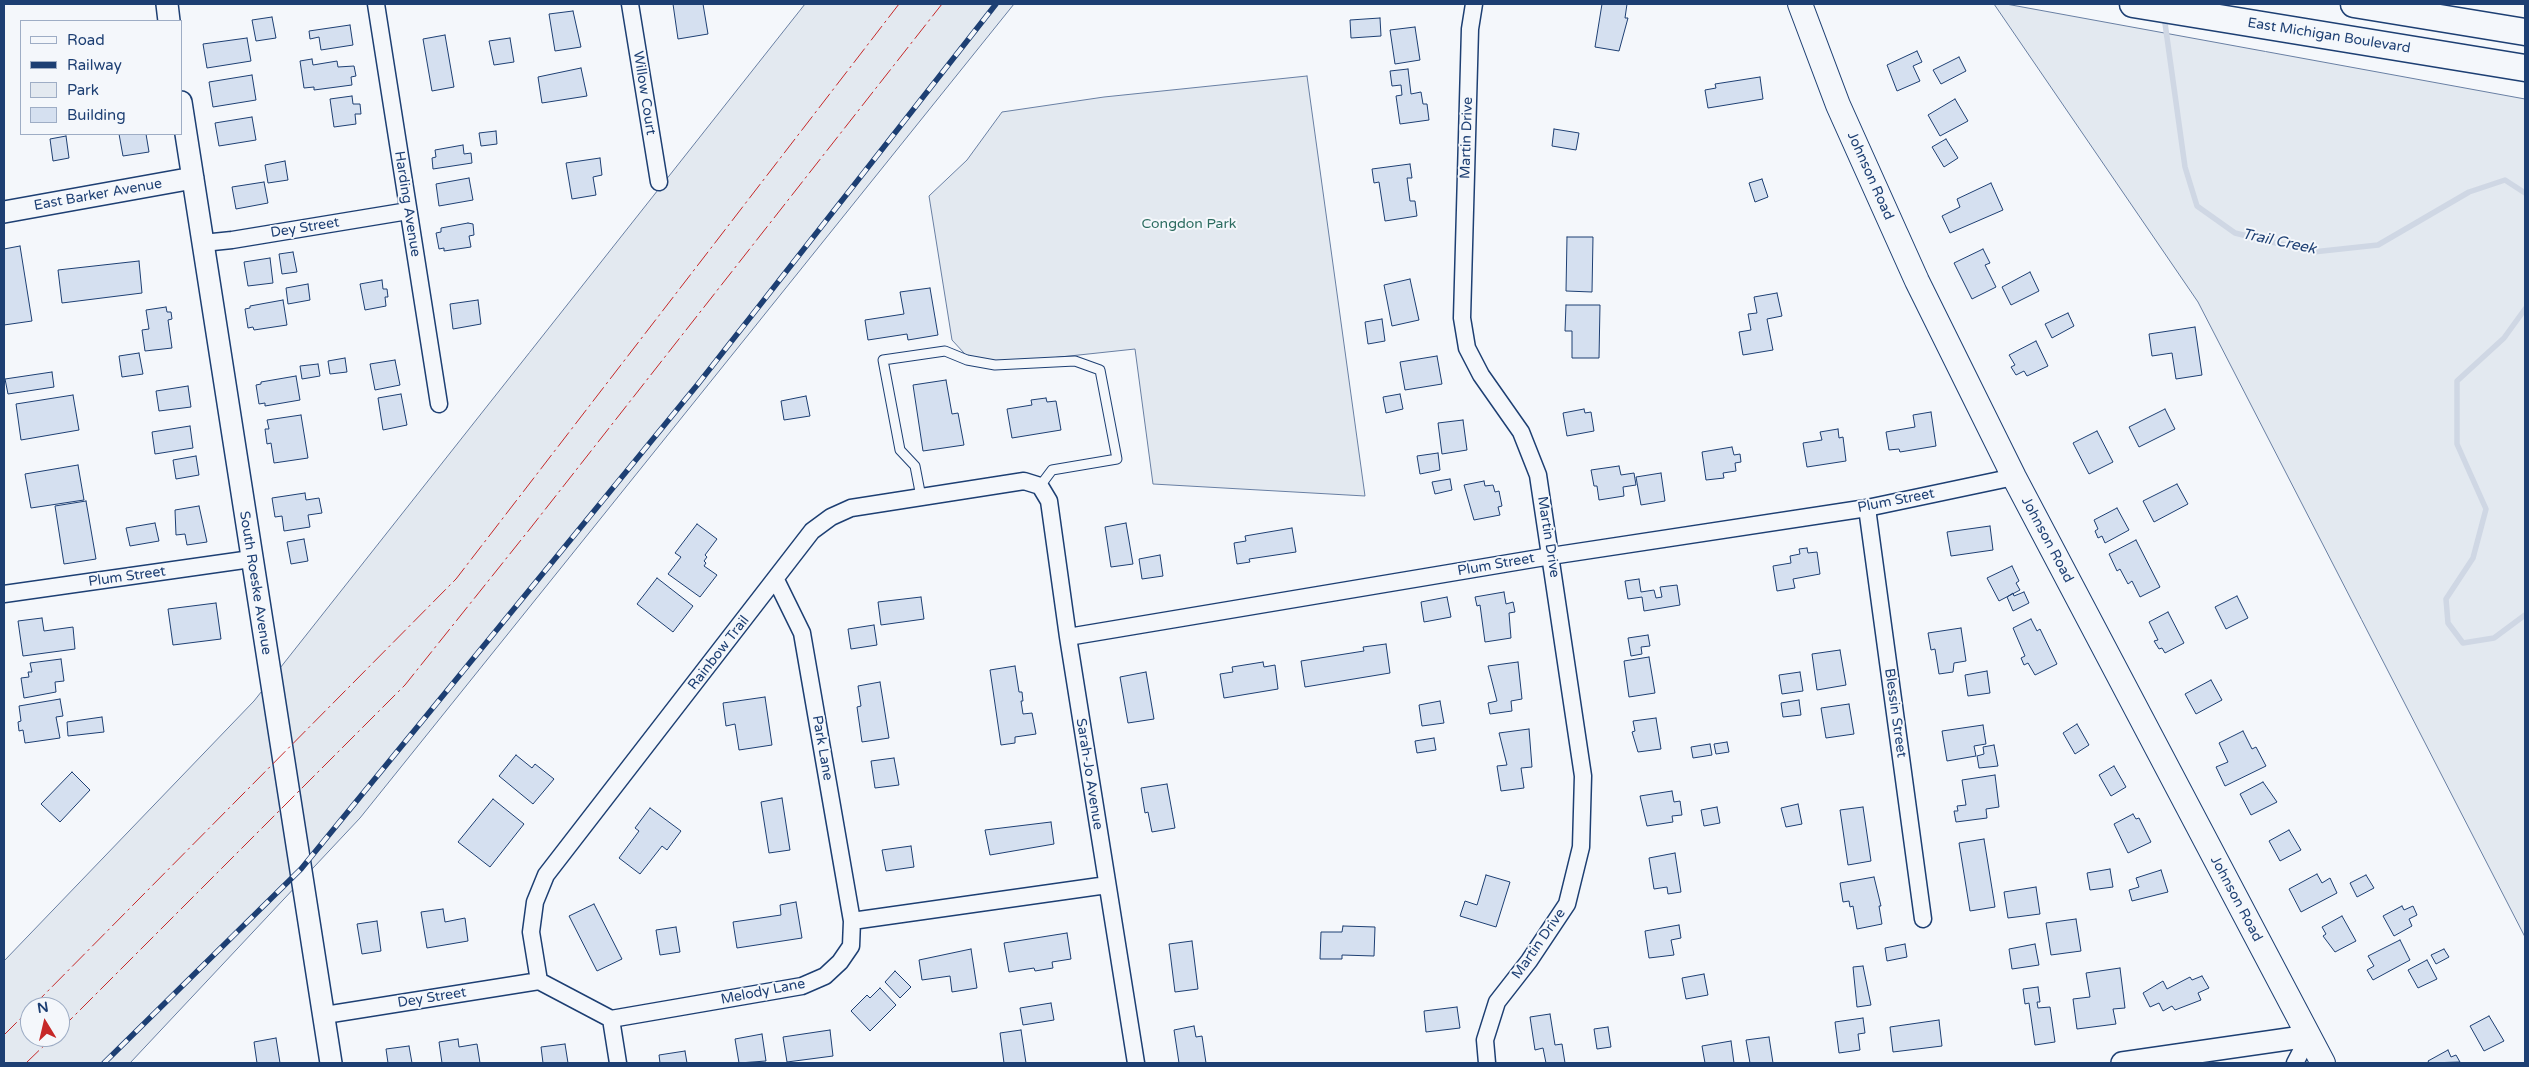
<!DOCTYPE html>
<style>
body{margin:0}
#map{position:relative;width:2529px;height:1067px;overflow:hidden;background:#f4f7fb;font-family:"Varela Round",sans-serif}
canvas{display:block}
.frame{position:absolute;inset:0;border:5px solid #1d3f73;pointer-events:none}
.legend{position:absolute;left:20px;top:20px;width:162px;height:115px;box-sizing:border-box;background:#f4f7fb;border:1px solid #9eadc5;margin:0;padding:6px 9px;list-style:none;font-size:15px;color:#1d3f73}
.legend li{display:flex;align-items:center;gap:10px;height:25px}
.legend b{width:25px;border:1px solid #9eadc5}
.north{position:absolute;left:20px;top:997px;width:50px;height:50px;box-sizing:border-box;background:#f4f7fb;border:1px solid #9eadc5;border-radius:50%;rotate:351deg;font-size:14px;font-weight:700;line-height:20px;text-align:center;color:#1d3f73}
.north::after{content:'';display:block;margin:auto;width:18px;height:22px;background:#c62828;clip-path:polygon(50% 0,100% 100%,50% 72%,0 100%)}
</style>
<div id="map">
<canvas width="2529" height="1067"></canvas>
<div class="frame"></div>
<ul class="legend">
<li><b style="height:6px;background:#f4f7fb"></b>Road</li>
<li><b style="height:6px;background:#1d3f73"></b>Railway</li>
<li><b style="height:14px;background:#e3e9f0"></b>Park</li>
<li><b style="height:14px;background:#d5e0f0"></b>Building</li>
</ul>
<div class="north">N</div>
</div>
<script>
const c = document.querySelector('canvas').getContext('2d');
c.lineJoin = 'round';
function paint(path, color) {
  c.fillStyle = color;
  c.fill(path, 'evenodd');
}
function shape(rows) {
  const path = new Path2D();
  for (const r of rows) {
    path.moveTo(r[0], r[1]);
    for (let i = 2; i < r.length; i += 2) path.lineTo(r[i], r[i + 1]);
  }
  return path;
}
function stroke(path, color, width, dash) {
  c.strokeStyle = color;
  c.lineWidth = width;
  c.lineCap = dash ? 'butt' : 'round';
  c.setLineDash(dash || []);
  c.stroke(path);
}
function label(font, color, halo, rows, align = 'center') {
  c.font = font + ' "Varela Round",sans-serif';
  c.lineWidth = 4;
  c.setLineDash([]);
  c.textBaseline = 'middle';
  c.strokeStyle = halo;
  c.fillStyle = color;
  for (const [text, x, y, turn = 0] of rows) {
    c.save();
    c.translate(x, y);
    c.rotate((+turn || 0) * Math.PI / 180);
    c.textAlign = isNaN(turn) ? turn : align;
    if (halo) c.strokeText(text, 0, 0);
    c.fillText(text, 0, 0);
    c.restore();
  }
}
const green = shape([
 [805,4,1014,4,360,818,130,1063,4,1063,4,961,254,701,805,4],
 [30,1007,60,1007,60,1037,30,1037,30,1007],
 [1994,4,2006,4,2525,99,2525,937,2198,302,1994,4],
 [1307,76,1365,496,1153,484,1135,349,976,366,952,340,929,196,967,160,1002,112,1104,97,1307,76]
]);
const stream = shape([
 [2164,16,2185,167,2197,206,2235,233,2313,252,2378,245,2469,192,2505,180,2525,193],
 [2525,309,2504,338,2457,381,2457,444,2486,509,2473,558,2446,599,2448,623,2463,643,2494,638,2525,615]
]);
const building = shape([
 [673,4,703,4,708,34,678,39,673,4],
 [1602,4,1627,4,1625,18,1628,18,1619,51,1595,47,1602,4],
 [573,11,581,47,555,51,549,14,573,11],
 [272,17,276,38,256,41,252,20,272,17],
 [1380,18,1381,36,1351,38,1350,20,1380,18],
 [350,25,353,45,321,50,319,37,310,39,309,31,350,25],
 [1415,27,1420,60,1395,64,1390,30,1415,27],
 [445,35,454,87,432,91,423,39,445,35],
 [247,38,251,61,207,68,203,44,247,38],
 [510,38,514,62,494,65,489,41,510,38],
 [1917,51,1922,62,1913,66,1920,81,1897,91,1887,65,1917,51],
 [1959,57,1966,71,1941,84,1933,70,1959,57],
 [312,59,313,65,337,61,338,67,354,66,356,76,351,77,352,85,314,90,314,87,304,88,300,61,312,59],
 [581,68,587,96,542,103,538,77,581,68],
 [1408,69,1411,94,1421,92,1423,104,1427,104,1429,120,1400,124,1396,96,1402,95,1401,85,1392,86,1390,71,1408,69],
 [252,75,256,100,213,107,209,82,252,75],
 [1760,77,1763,99,1708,108,1705,90,1716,88,1715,84,1760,77],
 [352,96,353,104,360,104,361,114,355,114,356,124,334,127,330,99,352,96],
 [1955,99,1968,121,1940,136,1928,115,1955,99],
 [252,117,256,140,219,146,215,123,252,117],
 [1554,129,1579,133,1576,150,1552,146,1554,129],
 [496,131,497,144,481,146,479,133,496,131],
 [119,134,146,134,149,152,123,156,119,134],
 [66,136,69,158,53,161,50,139,66,136],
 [1946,139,1958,158,1944,167,1932,147,1946,139],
 [463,145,464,154,471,153,472,163,433,169,432,158,436,157,435,150,463,145],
 [600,158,602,175,593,177,596,195,572,199,566,163,600,158],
 [285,161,288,180,268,183,265,165,285,161],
 [1410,164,1412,178,1407,178,1410,201,1415,201,1417,216,1385,221,1379,182,1374,183,1372,169,1410,164],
 [469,178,473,200,439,206,436,184,469,178],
 [1762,179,1768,197,1755,202,1749,183,1762,179],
 [264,182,268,203,236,209,232,187,264,182],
 [1991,183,2003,210,1950,233,1942,216,1960,207,1957,199,1991,183],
 [468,223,473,224,474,235,469,236,471,247,444,251,444,248,439,249,436,233,441,232,441,228,468,223],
 [1567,237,1593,237,1592,292,1566,291,1567,237],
 [20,246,32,321,4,325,4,249,20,246],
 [1983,249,1990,263,1985,265,1996,287,1972,299,1954,263,1983,249],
 [293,252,297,272,282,274,279,254,293,252],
 [270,258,273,283,248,286,244,262,270,258],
 [139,261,142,293,62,303,58,270,139,261],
 [2030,272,2039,291,2011,305,2002,287,2030,272],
 [1410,279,1419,320,1392,326,1384,285,1410,279],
 [382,280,383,289,387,289,388,297,385,297,386,306,365,310,360,284,382,280],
 [308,284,310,300,288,304,286,288,308,284],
 [930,288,938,335,908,340,907,334,868,340,865,320,904,314,900,292,930,288],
 [1777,293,1782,316,1767,319,1773,350,1743,355,1739,332,1751,330,1748,314,1757,313,1754,297,1777,293],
 [283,300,287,325,254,330,253,327,248,328,245,309,250,308,250,306,283,300],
 [478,300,481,324,453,329,450,304,478,300],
 [1566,305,1600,305,1599,358,1572,358,1572,331,1565,331,1566,305],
 [166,307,167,312,171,312,172,319,168,320,172,348,145,351,142,330,149,329,146,310,166,307],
 [2068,313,2074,326,2052,338,2045,324,2068,313],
 [1382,319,1385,341,1368,344,1365,322,1382,319],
 [2195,327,2202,375,2176,379,2172,353,2152,356,2149,334,2195,327],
 [2036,341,2048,366,2027,376,2024,371,2016,375,2011,367,2015,365,2009,355,2036,341],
 [139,353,143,374,122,377,119,356,139,353],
 [1437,356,1442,384,1405,390,1400,362,1437,356],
 [345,358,347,372,330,374,328,361,345,358],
 [395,360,400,385,375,390,370,364,395,360],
 [318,364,320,376,302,379,300,366,318,364],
 [52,372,54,387,8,394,5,379,52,372],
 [296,376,300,400,265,406,265,403,259,404,256,385,261,384,261,382,296,376],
 [946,380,952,414,958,413,964,445,923,451,913,385,946,380],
 [188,386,191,407,159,411,156,391,188,386],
 [401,394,407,425,383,430,378,398,401,394],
 [1400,394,1403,409,1386,413,1383,397,1400,394],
 [73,395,79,430,21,440,16,404,73,395],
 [806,396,810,416,784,420,781,401,806,396],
 [1046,398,1047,402,1056,401,1061,430,1012,438,1007,409,1032,405,1031,400,1046,398],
 [1584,409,1585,413,1591,412,1594,431,1567,436,1563,413,1584,409],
 [2165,409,2175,429,2139,447,2129,427,2165,409],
 [1931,412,1936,446,1900,452,1899,449,1889,450,1886,432,1915,427,1913,415,1931,412],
 [301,415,308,458,274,463,271,443,267,444,265,429,269,429,267,420,301,415],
 [1463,420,1467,450,1442,454,1438,423,1463,420],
 [190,426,193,448,155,454,152,432,190,426],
 [1838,429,1839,438,1843,437,1846,461,1807,467,1803,443,1822,440,1820,432,1838,429],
 [2097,431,2113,462,2089,474,2073,443,2097,431],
 [1732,447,1734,455,1740,454,1741,462,1735,463,1736,471,1723,473,1724,478,1706,480,1702,452,1732,447],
 [1438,453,1440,470,1420,474,1417,456,1438,453],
 [196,456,199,475,176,479,173,460,196,456],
 [78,465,84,500,31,508,25,474,78,465],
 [1619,466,1621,475,1634,473,1636,485,1623,487,1624,496,1599,500,1597,486,1594,486,1591,470,1619,466],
 [1661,473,1665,501,1641,505,1636,477,1661,473],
 [1450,479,1452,490,1435,494,1432,482,1450,479],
 [1484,481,1485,486,1493,485,1495,492,1499,491,1502,506,1498,507,1500,515,1474,520,1464,485,1484,481],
 [2177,484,2188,504,2154,522,2143,501,2177,484],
 [305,493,306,500,319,498,322,513,308,515,310,527,284,531,282,516,275,517,272,498,305,493],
 [86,501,96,559,64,564,55,506,86,501],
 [199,506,207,542,187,545,185,534,176,535,175,510,199,506],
 [2117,508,2129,530,2105,543,2102,536,2098,538,2095,531,2098,529,2094,520,2117,508],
 [155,523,159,541,130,546,126,528,155,523],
 [1126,523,1133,564,1111,567,1105,527,1126,523],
 [697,524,717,539,705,555,707,557,704,561,706,563,704,566,717,575,700,597,668,574,681,557,675,553,697,524],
 [1990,526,1993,550,1951,556,1947,532,1990,526],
 [1292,528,1296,552,1249,559,1250,562,1237,564,1234,543,1246,541,1245,536,1292,528],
 [304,539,308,561,291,564,287,542,304,539],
 [2136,540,2160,587,2140,597,2132,581,2128,584,2120,569,2117,571,2109,554,2136,540],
 [1807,548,1808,553,1817,552,1820,574,1793,579,1795,588,1777,591,1773,566,1791,563,1790,556,1800,554,1799,549,1807,548],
 [1160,555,1163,576,1142,579,1139,559,1160,555],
 [2012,566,2019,581,2016,583,2020,590,1999,601,1987,578,2012,566],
 [657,578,693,606,673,632,637,604,657,578],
 [1639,579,1641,592,1654,590,1656,598,1662,597,1660,587,1677,585,1680,605,1644,611,1642,597,1628,599,1625,581,1639,579],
 [1504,592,1506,604,1513,602,1515,612,1509,613,1511,638,1485,642,1480,605,1477,606,1475,597,1504,592],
 [2024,592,2029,603,2013,611,2007,597,2013,593,2014,596,2024,592],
 [2237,596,2248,618,2226,629,2215,607,2237,596],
 [921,597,924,619,881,625,878,602,921,597],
 [1447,597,1451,617,1424,622,1421,602,1447,597],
 [216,603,221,639,173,645,168,609,216,603],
 [2168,612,2184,643,2165,653,2162,648,2159,649,2154,641,2158,640,2149,622,2168,612],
 [42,618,44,631,73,627,75,649,23,656,18,621,42,618],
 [2031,619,2037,631,2040,629,2057,664,2035,675,2028,663,2024,665,2021,658,2025,656,2013,628,2031,619],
 [874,625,877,645,851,649,848,629,874,625],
 [1961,628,1966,661,1954,663,1953,672,1939,674,1935,649,1931,650,1928,633,1961,628],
 [1648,635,1650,646,1641,647,1642,654,1631,656,1628,638,1648,635],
 [1386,644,1390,673,1305,687,1301,661,1364,651,1363,647,1386,644],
 [1840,650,1846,685,1817,690,1812,654,1840,650],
 [1649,657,1655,693,1629,697,1624,661,1649,657],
 [61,659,64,681,55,682,56,692,24,698,21,678,29,677,28,672,32,672,30,663,61,659],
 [1263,662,1264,667,1275,665,1278,689,1224,698,1220,674,1233,672,1232,667,1263,662],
 [1518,662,1522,699,1511,701,1512,711,1490,714,1488,703,1497,701,1488,666,1518,662],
 [1015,666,1019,692,1022,692,1023,701,1021,701,1023,714,1032,713,1036,734,1015,737,1015,743,1001,745,990,670,1015,666],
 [1987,671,1990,693,1968,696,1965,675,1987,671],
 [1146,672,1154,719,1128,723,1120,677,1146,672],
 [1800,672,1803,691,1782,694,1779,675,1800,672],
 [2211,680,2222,700,2196,714,2185,694,2211,680],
 [880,682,889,738,862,742,857,707,861,706,858,686,880,682],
 [765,697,772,745,739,750,735,724,726,726,723,703,765,697],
 [60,699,63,716,56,717,60,738,25,743,23,730,19,731,18,722,21,721,19,706,60,699],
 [1799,700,1801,715,1783,717,1781,703,1799,700],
 [1440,701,1444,723,1422,726,1419,705,1440,701],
 [1849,704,1854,734,1826,738,1821,708,1849,704],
 [102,717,104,732,68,736,67,722,102,717],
 [1656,718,1661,749,1638,752,1632,732,1635,731,1633,721,1656,718],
 [2077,724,2089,745,2075,754,2063,733,2077,724],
 [1983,725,1986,744,1974,746,1976,756,1947,761,1942,731,1983,725],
 [1529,729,1532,767,1521,768,1524,788,1501,791,1497,766,1507,765,1499,733,1529,729],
 [2243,731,2252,749,2256,747,2266,766,2225,786,2216,767,2228,762,2219,743,2243,731],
 [1434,738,1436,750,1417,753,1415,741,1434,738],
 [1727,742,1729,752,1716,754,1714,744,1727,742],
 [1710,744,1712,755,1693,758,1691,747,1710,744],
 [1994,745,1998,766,1979,768,1977,756,1984,754,1983,747,1994,745],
 [516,755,532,768,535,764,554,779,533,804,499,776,516,755],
 [894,758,899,785,875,788,871,761,894,758],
 [2114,766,2126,787,2111,796,2099,775,2114,766],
 [72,772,90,790,60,822,41,804,72,772],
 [1995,775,1999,807,1986,809,1987,818,1956,822,1954,811,1958,811,1957,806,1966,805,1962,780,1995,775],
 [2263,782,2277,802,2251,815,2240,794,2263,782],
 [1167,784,1175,828,1152,832,1148,812,1145,813,1141,788,1167,784],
 [1672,791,1674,802,1680,801,1682,815,1672,816,1673,822,1647,826,1640,796,1672,791],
 [782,798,790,850,769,853,761,802,782,798],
 [493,799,524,824,490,867,458,842,493,799],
 [1798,804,1802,824,1786,827,1781,808,1798,804],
 [1717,807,1720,823,1704,826,1701,810,1717,807],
 [1863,807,1871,861,1848,865,1840,810,1863,807],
 [650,808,681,831,667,850,662,846,640,874,619,858,639,831,635,828,650,808],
 [2133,814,2136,819,2139,818,2151,842,2128,853,2114,824,2133,814],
 [1051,822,1054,844,990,855,985,830,1051,822],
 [2289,830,2301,850,2280,861,2269,841,2289,830],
 [1984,839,1995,907,1970,911,1959,843,1984,839],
 [911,846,914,867,886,871,882,850,911,846],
 [1675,853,1681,892,1668,894,1667,887,1654,889,1649,858,1675,853],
 [2110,869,2113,887,2090,890,2087,873,2110,869],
 [2161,870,2168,892,2132,901,2129,890,2139,887,2136,878,2161,870],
 [2317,874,2322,883,2330,878,2337,893,2301,912,2289,889,2317,874],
 [1486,875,1510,882,1496,927,1460,916,1465,901,1477,905,1486,875],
 [2366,875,2374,888,2357,897,2350,883,2366,875],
 [1874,877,1881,906,1879,906,1882,924,1857,929,1853,906,1850,907,1849,901,1843,902,1840,883,1874,877],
 [2036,887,2040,914,2008,918,2004,892,2036,887],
 [796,902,802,938,737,948,733,922,781,915,780,905,796,902],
 [594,904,622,959,597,971,569,916,594,904],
 [2402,906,2404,910,2413,906,2417,915,2409,919,2412,926,2394,936,2383,916,2402,906],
 [443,909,445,922,465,918,468,941,427,948,421,912,443,909],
 [2342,916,2356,941,2335,952,2323,936,2326,934,2322,927,2342,916],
 [2076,919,2081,951,2051,955,2046,923,2076,919],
 [377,921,381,951,362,954,357,924,377,921],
 [1679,925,1681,938,1671,940,1674,955,1649,958,1645,931,1679,925],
 [1343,926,1375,927,1374,956,1342,955,1342,959,1320,959,1321,932,1342,932,1343,926],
 [676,927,680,952,660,955,656,930,676,927],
 [1067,933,1071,959,1052,962,1053,968,1035,971,1034,968,1009,972,1004,943,1067,933],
 [2400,940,2410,960,2373,980,2367,970,2374,966,2368,956,2400,940],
 [1192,941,1198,989,1175,992,1169,944,1192,941],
 [1905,944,1907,957,1887,961,1885,948,1905,944],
 [2035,944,2039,965,2012,969,2009,949,2035,944],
 [971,949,977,988,952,992,950,976,922,980,919,960,971,949],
 [2444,949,2449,957,2436,964,2431,955,2444,949],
 [2427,960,2437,979,2418,988,2408,970,2427,960],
 [1863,966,1871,1005,1857,1007,1853,967,1863,966],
 [2120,968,2125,1008,2113,1009,2116,1024,2077,1029,2073,999,2090,997,2086,973,2120,968],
 [895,971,911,987,900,998,885,982,895,971],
 [1704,974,1708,995,1686,999,1682,978,1704,974],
 [2202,976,2209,988,2198,993,2201,1000,2175,1010,2172,1006,2163,1011,2159,1003,2150,1007,2143,993,2163,981,2167,989,2190,977,2192,980,2202,976],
 [2038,987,2040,1002,2037,1002,2038,1008,2050,1007,2055,1042,2035,1045,2029,1003,2025,1004,2023,989,2038,987],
 [880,988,896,1005,870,1031,851,1011,867,995,870,998,880,988],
 [1051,1003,1054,1020,1023,1025,1020,1008,1051,1003],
 [1457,1007,1460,1028,1426,1032,1424,1011,1457,1007],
 [1550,1014,1555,1045,1562,1044,1565,1063,1546,1063,1543,1048,1535,1050,1530,1017,1550,1014],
 [2489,1016,2504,1041,2484,1051,2470,1026,2489,1016],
 [1863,1018,1865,1033,1858,1034,1860,1050,1839,1053,1835,1022,1863,1018],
 [1939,1020,1942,1046,1893,1052,1890,1027,1939,1020],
 [1194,1026,1196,1037,1202,1036,1206,1063,1179,1063,1174,1030,1194,1026],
 [1608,1027,1611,1047,1597,1049,1594,1029,1608,1027],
 [830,1030,833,1056,787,1062,783,1037,830,1030],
 [1021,1030,1026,1063,1004,1063,1000,1033,1021,1030],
 [762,1034,766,1061,739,1063,735,1039,762,1034],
 [1769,1037,1773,1063,1750,1063,1746,1040,1769,1037],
 [276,1038,280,1063,257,1063,254,1042,276,1038],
 [458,1039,459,1047,477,1044,480,1063,442,1063,439,1042,458,1039],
 [1731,1041,1734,1063,1705,1063,1702,1046,1731,1041],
 [565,1044,568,1063,543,1063,541,1047,565,1044],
 [409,1046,412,1063,388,1063,386,1049,409,1046],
 [2448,1050,2451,1057,2456,1055,2460,1062,2429,1063,2428,1061,2448,1050],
 [685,1051,687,1063,660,1063,659,1055,685,1051]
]);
const service = shape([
 [921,497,915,466,900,450,883,360,945,351,967,360,995,365,1075,361,1100,370,1117,459,1052,470,1040,486]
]);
const minor = shape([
 [376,4,439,404],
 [630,4,659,182],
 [1474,4,1470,29,1462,318,1467,348,1481,375,1521,432,1538,475,1583,776,1581,847,1567,904,1529,961,1497,1002,1485,1040,1487,1063],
 [203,243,232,240,408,211],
 [1867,508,1923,919],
 [776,580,802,633,852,921],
 [4,594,251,559],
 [1068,637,1551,556,1867,508,2014,477],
 [539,981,531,932,535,902,546,875,812,531,831,517,851,508,1024,481,1040,486,1049,501,1068,637,1136,1063],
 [539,981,611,1019,802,986,825,976,840,962,851,946,852,921,1107,885],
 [325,1015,539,981],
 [611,1019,618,1063],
 [2295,1063,2309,1036]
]);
const tertiary = shape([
 [167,4,169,21],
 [181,102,331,1063],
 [4,212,193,178],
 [2122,1063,2309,1036]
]);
const secondary = shape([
 [1800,4,1838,105,1917,281,2014,477,2323,1063]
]);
const primary = shape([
 [2133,4,2525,68],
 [2354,4,2525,32]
]);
const rail = shape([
 [104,1063,301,869,698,384,996,4]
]);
const power = shape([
 [32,1007,456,579,899,4],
 [60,1030,405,685,529,530,942,4],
 [4,1035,30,1009],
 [26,1063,53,1037]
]);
const streetNames = [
 ["East Michigan Boulevard",2329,36,9],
 ["Willow Court",644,93,81],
 ["Martin Drive",1467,138,-88],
 ["Johnson Road",1870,176,66],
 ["East Barker Avenue",98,195,-10],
 ["Harding Avenue",407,204,81],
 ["Dey Street",305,228,-9],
 ["Plum Street",1896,501,-11],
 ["Martin Drive",1548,537,81],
 ["Johnson Road",2047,540,62],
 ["Plum Street",1496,565,-10],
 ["Plum Street",127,577,-8],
 ["South Roeske Avenue",255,583,81],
 ["Rainbow Trail",719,653,-52],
 ["Blessin Street",1895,713,82],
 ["Park Lane",822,748,80],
 ["Sarah-Jo Avenue",1089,774,81],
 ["Johnson Road",2236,899,62],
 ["Martin Drive",1539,944,-55],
 ["Melody Lane",763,992,-11],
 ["Dey Street",432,998,-9]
];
const parkNames = [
 ["Congdon Park",1189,224]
];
const waterNames = [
 ["Trail Creek",2279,242,12]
];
paint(green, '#e3e9f0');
stroke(green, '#687fa3', 1);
stroke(stream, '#cfd7e4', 5.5);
paint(building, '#d5e0f0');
stroke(building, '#1d3f73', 1);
stroke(service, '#1d3f73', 11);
stroke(minor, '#1d3f73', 19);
stroke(tertiary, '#1d3f73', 24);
stroke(secondary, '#1d3f73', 26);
stroke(primary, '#1d3f73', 29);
stroke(service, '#f4f7fb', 9);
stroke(minor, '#f4f7fb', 16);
stroke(tertiary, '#f4f7fb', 21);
stroke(secondary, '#f4f7fb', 24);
stroke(primary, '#f4f7fb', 26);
stroke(rail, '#1d3f73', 5.5);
stroke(rail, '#f4f7fb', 4, [11]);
stroke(power, '#c62828', 1, [18, 4, 2.5, 4]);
label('14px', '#1d3f73', '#f4f7fb', streetNames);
label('14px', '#2c6c60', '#f4f7fb', parkNames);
label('italic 15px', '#1d3f73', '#f4f7fb', waterNames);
</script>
